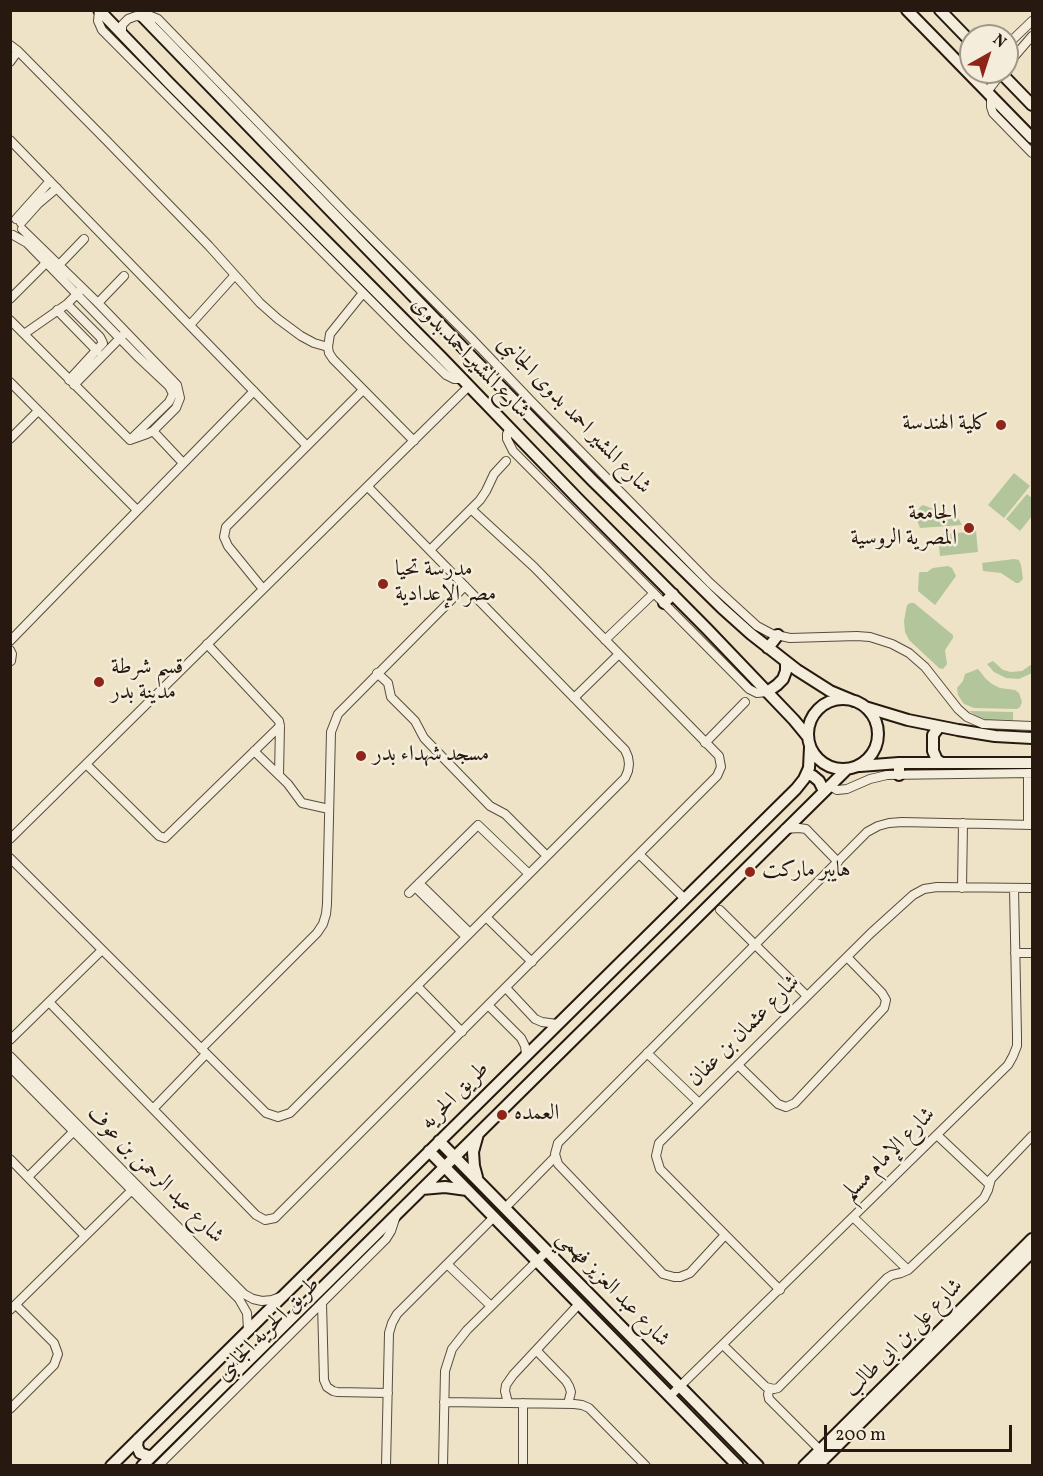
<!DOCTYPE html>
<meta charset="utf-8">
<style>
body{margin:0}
#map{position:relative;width:1043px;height:1476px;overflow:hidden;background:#eee3c7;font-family:Vollkorn,serif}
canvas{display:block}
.frame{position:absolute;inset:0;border:12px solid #27190f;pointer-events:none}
.north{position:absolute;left:959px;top:24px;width:60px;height:60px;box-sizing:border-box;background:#f4eddb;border:2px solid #a29889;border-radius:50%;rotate:39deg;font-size:16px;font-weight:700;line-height:24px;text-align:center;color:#27190f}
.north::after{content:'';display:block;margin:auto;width:21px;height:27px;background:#8f2418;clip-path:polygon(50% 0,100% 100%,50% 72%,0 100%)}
.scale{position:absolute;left:824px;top:1425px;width:188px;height:27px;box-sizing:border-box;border:3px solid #27190f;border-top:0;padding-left:8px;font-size:18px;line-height:21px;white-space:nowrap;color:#27190f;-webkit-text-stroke:4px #f4eddb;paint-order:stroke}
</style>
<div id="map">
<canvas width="1043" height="1476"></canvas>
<div class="frame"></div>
<div class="north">N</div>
<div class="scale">200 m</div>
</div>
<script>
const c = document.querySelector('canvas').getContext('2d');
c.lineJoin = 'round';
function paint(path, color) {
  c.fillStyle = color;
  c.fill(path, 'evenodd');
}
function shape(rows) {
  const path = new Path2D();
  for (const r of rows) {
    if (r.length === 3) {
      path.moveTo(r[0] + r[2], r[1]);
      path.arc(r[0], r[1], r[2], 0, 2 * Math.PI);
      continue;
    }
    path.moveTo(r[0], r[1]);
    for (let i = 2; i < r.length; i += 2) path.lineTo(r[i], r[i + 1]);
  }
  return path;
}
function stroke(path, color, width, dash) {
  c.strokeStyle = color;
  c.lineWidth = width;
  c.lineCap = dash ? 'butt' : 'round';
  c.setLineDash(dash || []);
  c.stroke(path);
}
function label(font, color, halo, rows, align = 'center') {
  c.font = font + ' Vollkorn,Amiri,serif';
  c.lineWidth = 5;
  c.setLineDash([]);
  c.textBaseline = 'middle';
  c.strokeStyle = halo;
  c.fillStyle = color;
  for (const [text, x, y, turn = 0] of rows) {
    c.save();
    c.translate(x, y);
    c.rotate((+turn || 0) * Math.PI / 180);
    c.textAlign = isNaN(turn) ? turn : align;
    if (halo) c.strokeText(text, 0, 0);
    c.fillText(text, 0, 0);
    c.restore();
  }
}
const green = shape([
 [1014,473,1030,486,1004,518,988,505],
 [1027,494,1032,498,1032,516,1020,531,1006,519],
 [923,505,958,518,962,525,920,528,917,520,917,513,920,507],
 [976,531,978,552,940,556,938,535],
 [1014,559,1019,560,1021,565,1023,579,1019,583,1016,583,1001,573,983,571,982,563],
 [948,566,952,568,956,576,935,605,918,591,919,573,920,572,927,572,933,568],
 [910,603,914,603,953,635,953,638,945,650,947,664,943,669,939,668,909,640,905,632,904,621,907,605],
 [993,661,1003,670,1011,672,1022,671,1032,664,1032,673,1019,679,1006,678,994,672,987,664],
 [978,669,986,679,992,684,1000,688,1015,690,1019,693,1022,702,1020,707,1017,709,974,708,964,704,958,695,957,688,963,681,965,674],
 [969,711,1013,712,1013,720,984,719,976,716]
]);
const street = shape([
 [99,10,98,21,102,30,408,338,446,375,454,379,463,379],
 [122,33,122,25,128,19,136,16,143,17,148,15,158,19,348,215,470,337,532,402,710,583,757,626,772,634,790,638,857,636,870,637,892,644,909,653,925,667,958,709,967,717,983,724,1032,726],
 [10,45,18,51,107,141,209,246,235,275,190,325],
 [1007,45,1032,21],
 [10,62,18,51],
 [1007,65,1032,36],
 [987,92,1002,72],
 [991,96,991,107,993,113,1032,153],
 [10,140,307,446],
 [16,219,50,181],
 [21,223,38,204,57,188],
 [22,229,98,303,177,385,180,398,176,408,153,431,147,434,130,440],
 [13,235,27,243,137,356,169,386,173,394,169,402,131,439],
 [59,265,84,239],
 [235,275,260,303,278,319,301,336,314,343,328,347],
 [363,293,330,334,328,347,329,353,333,359,414,441],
 [10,299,47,262],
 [98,303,124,276],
 [67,304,100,337,103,343,69,380],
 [57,310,97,351],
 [10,320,130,440],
 [24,334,67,304,80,291],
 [10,382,137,510],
 [74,385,123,335],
 [510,428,507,434,507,439,513,451,749,689,757,693,767,692],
 [153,431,183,463],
 [10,439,38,411],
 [430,550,480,500,486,491,494,474,506,461],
 [263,589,228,546,224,537,226,527,363,390],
 [605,640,654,593],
 [10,641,254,391],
 [207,644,279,721,280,726,279,775],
 [10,650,12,654,11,661],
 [377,673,388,683,391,697,415,721,424,738,490,806,505,814,547,856],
 [574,698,619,654],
 [705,743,745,702],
 [254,751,288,784,302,803,329,809],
 [86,764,159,836,165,838,280,726],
 [830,786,837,790,847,789,870,779,887,775,1032,773],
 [1028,825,1028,773],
 [785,829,799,828,806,829,838,862],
 [10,839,469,386],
 [639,854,685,899],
 [10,858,266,1113,278,1117,290,1113,625,778,628,771,629,764,628,757,625,750,368,487],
 [419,883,470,933],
 [415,887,466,937],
 [962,888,963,823],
 [409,893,478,825,529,874],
 [720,910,807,996],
 [486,917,532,962],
 [1015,953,1032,953],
 [417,986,462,1032],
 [506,988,535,1019,542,1022,557,1024],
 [49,1002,256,1215,265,1220,275,1218,717,776,721,767,719,756,534,567,471,509],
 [488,1005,521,1038,525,1046,526,1055],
 [10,1040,102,950],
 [201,1049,317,933,323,924,326,914,327,904,331,732,338,714,465,586],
 [647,1053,699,1103],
 [10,1056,244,1294,253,1299,262,1301,272,1300,280,1297],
 [738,1065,778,1104,786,1107,795,1103,884,1008,886,1000,882,993,847,957],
 [10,1067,239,1299,247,1313,248,1330],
 [153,1109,206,1054],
 [937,1135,989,1184],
 [10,1159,85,1236],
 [28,1177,74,1131],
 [505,1208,555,1157],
 [853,1217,908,1270],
 [725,1235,690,1273,680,1277,674,1277,663,1274,558,1164,555,1154,558,1143,867,832,878,826,889,823,902,822,1032,825],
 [447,1264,491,1306],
 [780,1290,660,1169,656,1156,659,1143,871,933,913,895,924,889,937,887,1032,888],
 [322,1303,324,1380,327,1387,333,1391,337,1392,388,1393],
 [10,1310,134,1188],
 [723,1345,766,1387,774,1389,778,1388,887,1278,892,1275,901,1273,908,1270,984,1198,988,1190,991,1179,1032,1136],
 [536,1350,566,1381,569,1386,571,1392,568,1404],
 [770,1389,768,1394,769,1399,820,1450],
 [670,1396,1008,1065,1013,1056,1017,1046,1017,1036,1014,888],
 [444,1402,574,1404,582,1405,589,1408,646,1466],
 [508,1403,505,1391,506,1385,513,1375,579,1304],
 [523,1403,523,1466],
 [10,1409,54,1365,58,1354,54,1343,16,1305],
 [158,1466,386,1239,391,1231,396,1216],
 [386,1466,389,1333,392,1323,397,1314,494,1217],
 [443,1466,445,1371,452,1349,467,1330,547,1251]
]);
const secondary = shape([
 [99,10,169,83,442,358,578,499,707,629,794,720,808,737],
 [141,10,143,17,498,384,592,480,722,608,751,634,797,670,830,691,854,701],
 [907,10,1032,138],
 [940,10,971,42],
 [1000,72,1032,105],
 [664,603,673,594],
 [768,648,778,635],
 [767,692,777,685,783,679,786,671,786,662],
 [843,734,35],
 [865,707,908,720,958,730,995,736,1032,738],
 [939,727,933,735,933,751,937,760,942,763],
 [899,763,899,775],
 [860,766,899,763,1032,763],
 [807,774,813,776,819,781,824,791],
 [439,1141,758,1466],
 [429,1151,738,1466],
 [477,1177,474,1166,473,1152,478,1134],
 [422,1189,445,1187,467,1190],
 [138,1439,137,1446,140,1453,148,1456,152,1456],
 [111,1466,796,789,804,779,809,768,810,747],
 [142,1466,847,769],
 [804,1466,1032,1239],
 [817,1466,1032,1252]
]);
const markers = [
 [1001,425,6,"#8f2418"],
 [969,528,6,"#8f2418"],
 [383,584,6,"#8f2418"],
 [99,682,6,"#8f2418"],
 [361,756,6,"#8f2418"],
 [750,872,6,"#8f2418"],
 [502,1115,6,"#8f2418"]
];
const streetNames = [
 ["شارع المشير احمد بدوى",469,359,46],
 ["شارع المشير احمد بدوى الجانبى",573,416,46],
 ["شارع عثمان بن عفان",745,1032,-45],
 ["طريق الحريه",456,1097,-45],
 ["شارع الإمام مسلم",890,1155,-45],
 ["شارع عبد الرحمن بن عوف",154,1176,45],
 ["شارع عبد العزيز فهمي",612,1290,46],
 ["طريق الحريه الجانبى",269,1330,-45],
 ["شارع على بن ابى طالب",905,1339,-45]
];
const poiNames = [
 ["كلية الهندسة",989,425,"right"],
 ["الجامعة",957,515,"right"],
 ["المصرية الروسية",957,540,"right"],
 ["مدرسة تحيا",395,571],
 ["مصر الإعدادية",395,596],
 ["قسم شرطة",111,669],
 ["مدينة بدر",111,694],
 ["مسجد شهداء بدر",373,756],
 ["هايبر ماركت",762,872],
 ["العمده",514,1115]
];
paint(green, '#b3c59a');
stroke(street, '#594c3d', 10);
stroke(secondary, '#27190f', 14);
stroke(street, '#f4eddb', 8);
stroke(secondary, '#f4eddb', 10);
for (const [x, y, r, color] of markers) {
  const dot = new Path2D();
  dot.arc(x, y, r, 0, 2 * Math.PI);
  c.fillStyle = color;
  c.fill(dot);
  stroke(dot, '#f4eddb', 2);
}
label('22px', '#27190f', '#f4eddb', streetNames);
label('22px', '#27190f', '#f4eddb', poiNames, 'left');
</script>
